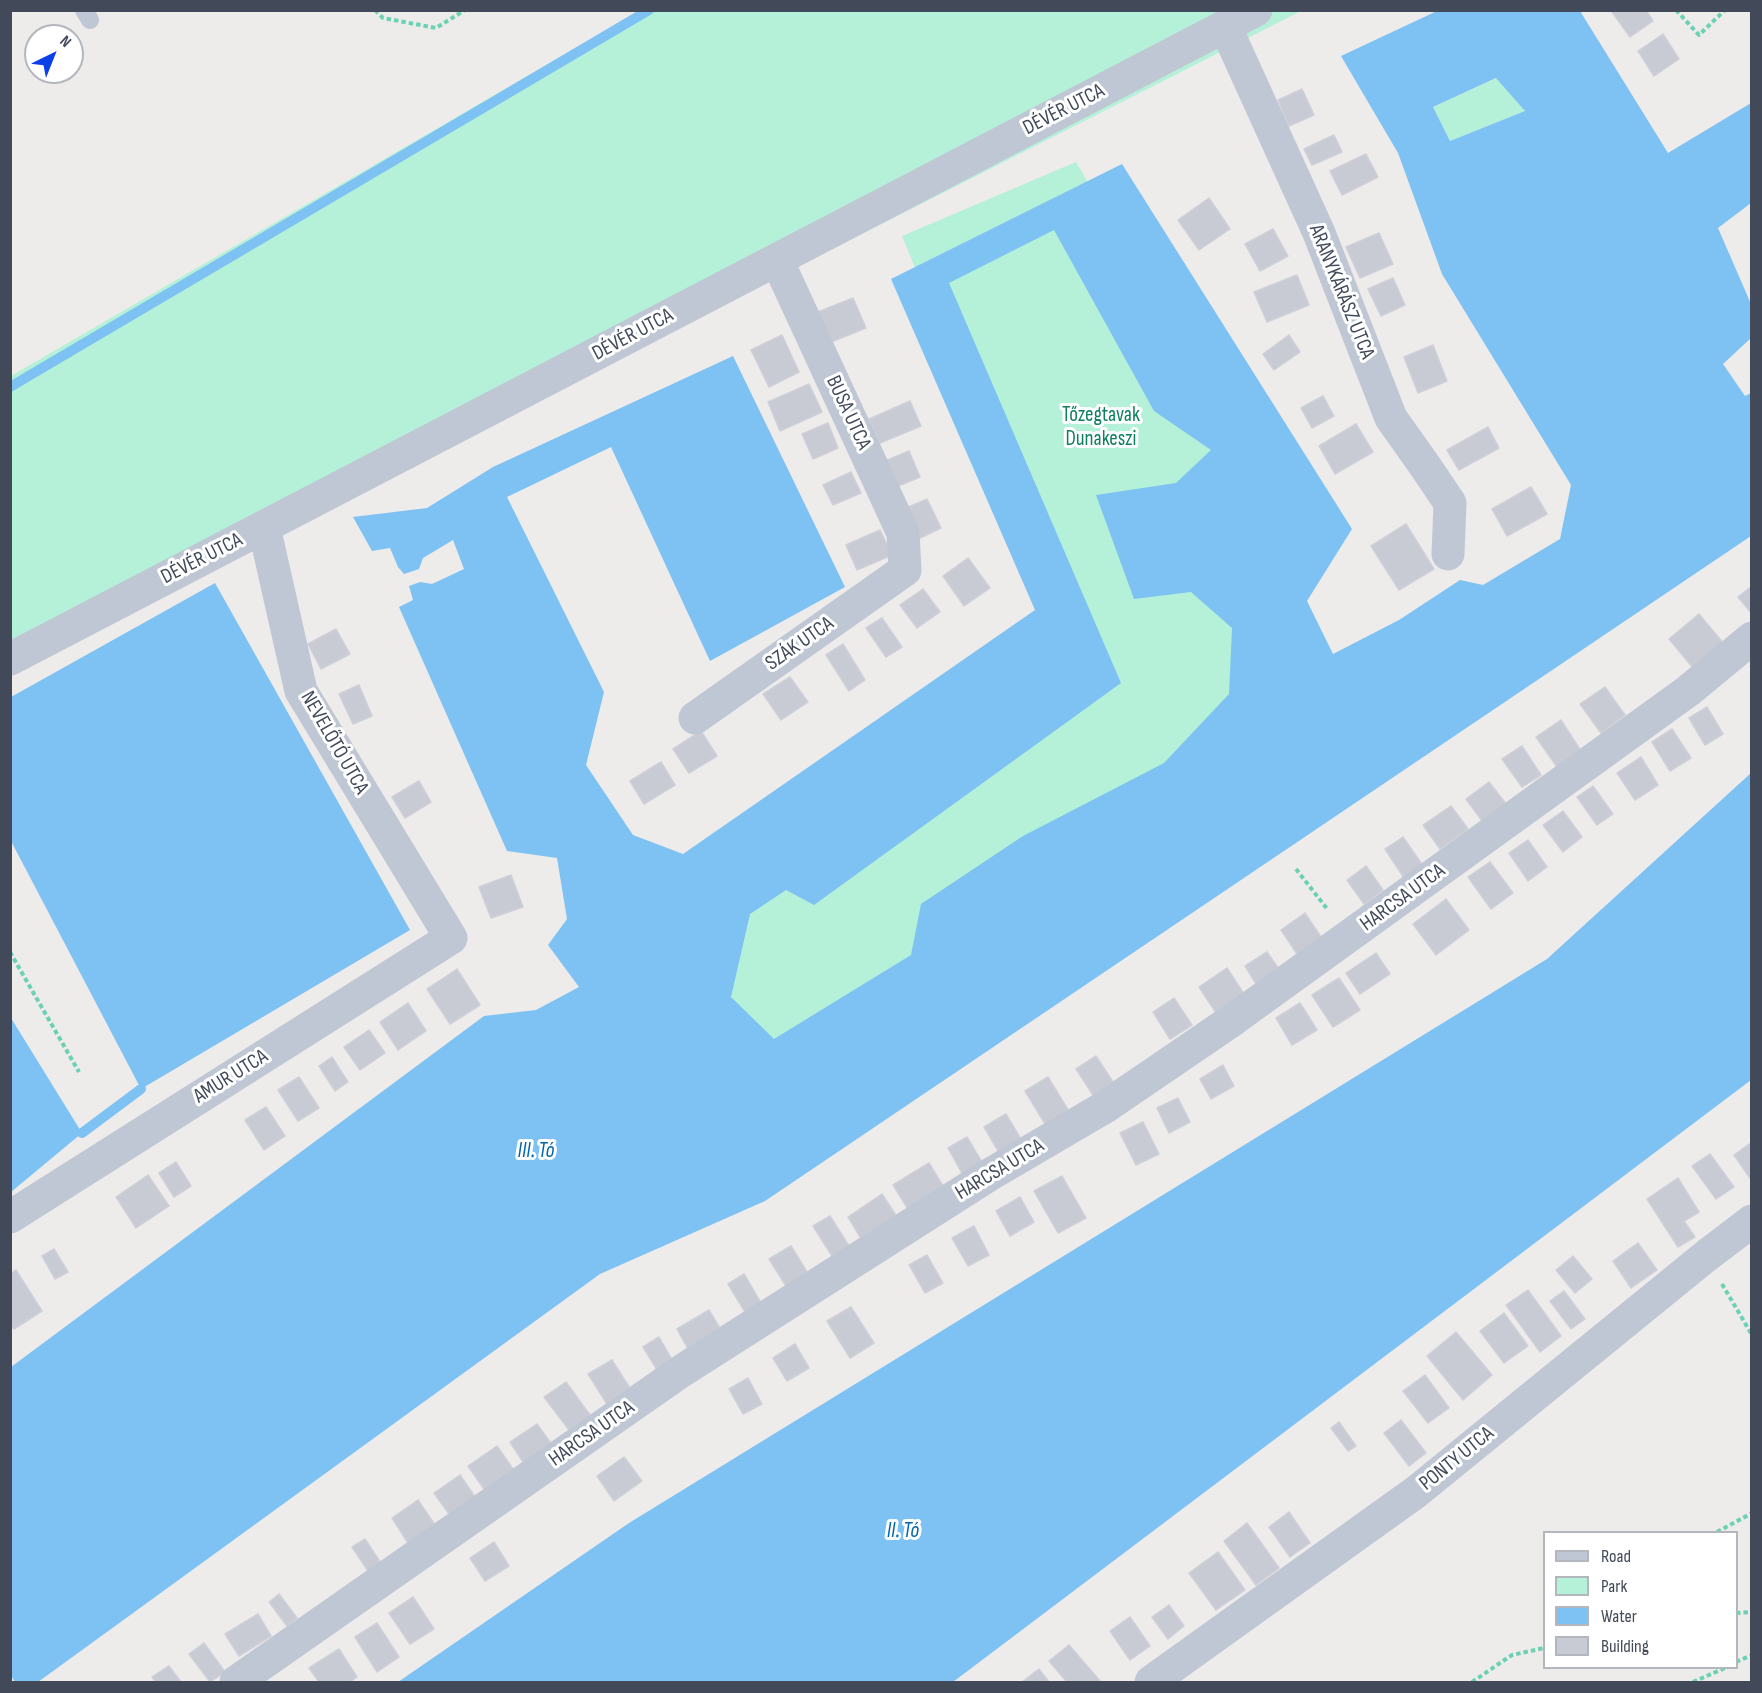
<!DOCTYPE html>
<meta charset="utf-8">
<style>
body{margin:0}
#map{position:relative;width:1762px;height:1693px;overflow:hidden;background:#eeebeb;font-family:"Sofia Sans Condensed",sans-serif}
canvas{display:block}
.frame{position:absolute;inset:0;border:12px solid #424a5a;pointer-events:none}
.legend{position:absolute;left:1543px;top:1531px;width:195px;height:138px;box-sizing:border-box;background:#fff;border:2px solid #b3b7bd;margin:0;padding:8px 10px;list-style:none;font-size:18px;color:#424a5a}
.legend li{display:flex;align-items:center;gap:12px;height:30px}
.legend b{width:30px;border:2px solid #b3b7bd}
.north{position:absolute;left:24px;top:24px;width:60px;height:60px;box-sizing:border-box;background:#fff;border:2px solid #b3b7bd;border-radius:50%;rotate:43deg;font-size:16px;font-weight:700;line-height:24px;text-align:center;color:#424a5a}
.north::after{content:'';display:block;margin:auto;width:21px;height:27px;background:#0b40e8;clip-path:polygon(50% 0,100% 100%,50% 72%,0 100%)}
</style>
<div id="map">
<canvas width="1762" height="1693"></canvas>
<div class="frame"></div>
<ul class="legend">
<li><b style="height:8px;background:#c0c7d4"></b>Road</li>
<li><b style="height:16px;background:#b4f1d8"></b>Park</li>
<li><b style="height:16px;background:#7dc2f2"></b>Water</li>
<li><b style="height:16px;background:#c9cbd4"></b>Building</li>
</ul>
<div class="north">N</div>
</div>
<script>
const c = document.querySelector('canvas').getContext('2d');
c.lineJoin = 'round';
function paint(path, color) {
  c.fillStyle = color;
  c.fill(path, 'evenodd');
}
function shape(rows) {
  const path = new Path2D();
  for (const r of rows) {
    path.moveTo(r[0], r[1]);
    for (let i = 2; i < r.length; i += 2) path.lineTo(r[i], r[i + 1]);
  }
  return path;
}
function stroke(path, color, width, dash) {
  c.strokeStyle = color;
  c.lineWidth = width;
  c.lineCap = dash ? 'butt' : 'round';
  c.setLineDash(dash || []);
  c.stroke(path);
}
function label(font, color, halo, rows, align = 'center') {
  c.font = font + ' "Sofia Sans Condensed",sans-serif';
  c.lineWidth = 6;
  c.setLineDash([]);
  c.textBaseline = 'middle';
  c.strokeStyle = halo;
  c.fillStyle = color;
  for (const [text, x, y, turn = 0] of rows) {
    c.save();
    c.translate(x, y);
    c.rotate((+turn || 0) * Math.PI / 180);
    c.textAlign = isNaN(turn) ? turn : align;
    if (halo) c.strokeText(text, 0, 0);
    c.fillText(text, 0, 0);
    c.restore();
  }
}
const green = shape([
 [639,11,1301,11,11,666,11,376],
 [1497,78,1525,111,1450,141,1433,107],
 [1076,162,1253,469,1301,738,763,1086,705,921,1081,672,902,236]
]);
const water = shape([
 [1437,11,1580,11,1668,153,1751,103,1751,203,1718,228,1751,304,1751,338,1723,364,1745,396,1751,393,1751,536,765,1201,600,1274,38,1682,15,1682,10,1674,11,1367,484,1016,536,1010,579,987,548,945,567,919,557,858,507,851,399,607,413,600,409,586,420,582,432,584,464,569,453,540,423,558,419,569,404,574,398,567,390,548,372,551,353,517,427,508,493,467,733,356,845,587,710,661,611,447,507,497,604,692,586,765,633,835,683,854,1035,610,891,279,1122,164,1352,529,1307,601,1333,654,1399,620,1460,580,1483,585,1560,539,1571,485,1442,274,1398,153,1341,56],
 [1496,78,1525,111,1450,141,1433,107],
 [1054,230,1154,411,1211,450,1176,483,1096,495,1134,599,1191,592,1232,628,1229,694,1164,763,1023,836,921,904,911,955,774,1039,731,997,750,914,786,890,814,905,1121,683,949,283],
 [215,583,410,930,141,1089,11,841,11,697],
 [1751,773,1751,1080,953,1682,398,1682,629,1523,1547,959],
 [11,1018,82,1133,11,1192,10,1192]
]);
const stream = shape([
 [10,387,649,10],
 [82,1133,141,1089]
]);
const building = shape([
 [1614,10,1646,10,1653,21,1630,37,1612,12,1614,10],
 [1663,34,1679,59,1654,76,1638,51,1663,34],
 [1302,89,1314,115,1289,126,1278,100,1302,89],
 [1334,135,1342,152,1312,165,1304,149,1334,135],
 [1366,154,1378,177,1342,195,1330,171,1366,154],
 [1209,198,1230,229,1199,250,1178,220,1209,198],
 [1273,229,1288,256,1260,271,1245,244,1273,229],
 [1379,233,1393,264,1360,278,1346,247,1379,233],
 [1297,275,1309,305,1267,322,1254,292,1297,275],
 [1393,278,1405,305,1381,316,1368,289,1393,278],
 [853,298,866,328,831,342,818,312,853,298],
 [782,335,799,372,769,387,751,350,782,335],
 [1289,335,1300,352,1274,370,1263,354,1289,335],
 [1433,345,1447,381,1418,393,1404,357,1433,345],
 [809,384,822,412,780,431,768,402,809,384],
 [1323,396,1334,416,1312,428,1301,408,1323,396],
 [910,401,921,426,880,443,869,419,910,401],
 [828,423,838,448,813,459,802,434,828,423],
 [1356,424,1373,452,1335,474,1319,446,1356,424],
 [1488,427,1499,448,1459,470,1447,450,1488,427],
 [909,451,920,477,896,487,885,461,909,451],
 [851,472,861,493,833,505,823,485,851,472],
 [1531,487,1547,514,1507,536,1492,509,1531,487],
 [927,499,941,528,918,539,904,509,927,499],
 [1406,524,1434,569,1399,590,1371,546,1406,524],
 [880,530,892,555,857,570,846,545,880,530],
 [968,558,990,588,964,606,943,576,968,558],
 [1752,586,1752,614,1738,597,1752,586],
 [923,589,940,612,917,628,900,605,923,589],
 [1699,614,1724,644,1694,669,1669,639,1699,614],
 [882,618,902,647,886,657,866,628,882,618],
 [336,629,350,654,321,669,308,644,336,629],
 [843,644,865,680,849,691,826,655,843,644],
 [790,677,808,702,781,720,763,694,790,677],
 [359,685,372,716,353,724,339,694,359,685],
 [1605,687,1625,715,1601,733,1580,704,1605,687],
 [1707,707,1723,734,1705,745,1689,718,1707,707],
 [1561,720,1581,751,1557,767,1536,737,1561,720],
 [1672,729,1691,758,1670,771,1652,742,1672,729],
 [701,731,717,756,689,773,673,749,701,731],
 [1522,746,1541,775,1522,787,1502,759,1522,746],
 [1641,757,1658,785,1635,800,1617,773,1641,757],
 [661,762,675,785,644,804,630,781,661,762],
 [419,781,431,802,405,818,392,797,419,781],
 [1489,782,1507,805,1483,822,1466,799,1489,782],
 [1593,786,1613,814,1597,825,1577,797,1593,786],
 [1451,806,1468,829,1440,849,1423,825,1451,806],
 [1563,811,1582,837,1563,852,1543,825,1563,811],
 [1403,837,1423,866,1404,878,1385,849,1403,837],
 [1528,840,1547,867,1528,881,1509,853,1528,840],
 [1490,862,1513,893,1491,909,1468,877,1490,862],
 [1366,866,1383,890,1364,904,1347,880,1366,866],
 [511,875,523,907,491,918,479,887,511,875],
 [1446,899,1469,930,1436,955,1413,924,1446,899],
 [1305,913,1325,943,1301,960,1281,930,1305,913],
 [1267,952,1281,972,1258,987,1245,966,1267,952],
 [1376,953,1390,974,1360,994,1346,973,1376,953],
 [1227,968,1244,994,1216,1013,1199,987,1227,968],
 [457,969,480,1005,450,1024,427,989,457,969],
 [1339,978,1360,1010,1333,1027,1312,995,1339,978],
 [1174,998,1192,1025,1170,1039,1153,1012,1174,998],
 [408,1003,426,1031,398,1050,380,1022,408,1003],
 [1300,1003,1317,1030,1292,1045,1276,1018,1300,1003],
 [369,1030,385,1053,360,1070,344,1047,369,1030],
 [1096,1056,1115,1085,1095,1098,1076,1069,1096,1056],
 [332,1057,348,1082,335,1091,319,1066,332,1057],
 [1223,1065,1234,1086,1211,1099,1200,1079,1223,1065],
 [299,1077,319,1108,298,1121,278,1090,299,1077],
 [1048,1077,1070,1113,1047,1127,1025,1091,1048,1077],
 [1178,1098,1190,1122,1169,1133,1157,1108,1178,1098],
 [266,1107,285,1136,264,1150,245,1120,266,1107],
 [1006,1114,1022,1141,1000,1154,984,1127,1006,1114],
 [1143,1122,1159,1154,1136,1165,1120,1133,1143,1122],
 [967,1137,983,1164,963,1175,948,1148,967,1137],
 [1752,1142,1752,1181,1734,1155,1752,1142],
 [1710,1154,1734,1187,1716,1199,1692,1166,1710,1154],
 [176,1162,191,1186,174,1197,159,1173,176,1162],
 [929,1163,943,1186,908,1209,893,1185,929,1163],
 [148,1175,169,1206,136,1228,116,1197,148,1175],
 [1062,1176,1086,1218,1058,1233,1034,1191,1062,1176],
 [1678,1178,1699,1212,1684,1221,1695,1237,1678,1247,1647,1199,1678,1178],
 [882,1194,897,1217,862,1240,848,1217,882,1194],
 [1020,1197,1034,1222,1010,1236,996,1211,1020,1197],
 [830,1216,849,1246,832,1256,813,1226,830,1216],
 [974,1226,989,1255,968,1266,952,1238,974,1226],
 [1638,1243,1657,1270,1631,1288,1613,1261,1638,1243],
 [791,1246,807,1272,786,1286,769,1259,791,1246],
 [54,1249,68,1272,55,1279,42,1256,54,1249],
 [927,1255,943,1283,925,1293,909,1265,927,1255],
 [1573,1256,1592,1279,1575,1293,1556,1270,1573,1256],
 [16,1270,42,1311,14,1329,10,1324,10,1274,16,1270],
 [744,1274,761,1303,745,1312,728,1284,744,1274],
 [1528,1290,1561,1336,1540,1352,1506,1305,1528,1290],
 [1564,1291,1585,1319,1571,1329,1550,1301,1564,1291],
 [851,1307,874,1343,850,1358,827,1321,851,1307],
 [709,1310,721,1330,688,1349,677,1329,709,1310],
 [1504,1313,1528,1346,1504,1363,1480,1331,1504,1313],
 [1456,1332,1492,1375,1463,1400,1427,1356,1456,1332],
 [659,1337,674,1363,659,1373,643,1347,659,1337],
 [795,1344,809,1368,787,1381,773,1358,795,1344],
 [612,1360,631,1390,607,1404,588,1374,612,1360],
 [1425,1375,1449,1408,1428,1423,1403,1391,1425,1375],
 [748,1378,762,1404,743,1414,729,1389,748,1378],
 [566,1382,590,1415,569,1430,544,1397,566,1382],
 [1401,1420,1426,1453,1409,1466,1384,1433,1401,1420],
 [1339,1422,1356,1446,1348,1451,1331,1428,1339,1422],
 [537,1424,553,1446,525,1465,510,1442,537,1424],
 [497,1446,513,1469,484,1489,468,1466,497,1446],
 [624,1457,642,1481,614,1501,597,1476,624,1457],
 [460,1475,475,1497,449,1514,434,1493,460,1475],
 [418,1500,435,1525,408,1543,392,1518,418,1500],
 [1289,1512,1310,1543,1290,1557,1269,1527,1289,1512],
 [1247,1523,1279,1568,1256,1585,1224,1541,1247,1523],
 [365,1539,381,1563,368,1571,352,1547,365,1539],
 [494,1542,509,1566,485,1581,470,1558,494,1542],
 [1218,1552,1245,1590,1216,1610,1189,1573,1218,1552],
 [279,1594,297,1618,287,1626,269,1602,279,1594],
 [413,1597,434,1629,410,1644,389,1613,413,1597],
 [1169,1605,1184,1626,1168,1639,1152,1617,1169,1605],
 [258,1614,271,1636,239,1656,225,1634,258,1614],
 [1130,1617,1150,1646,1130,1660,1110,1631,1130,1617],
 [377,1623,399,1657,377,1672,355,1637,377,1623],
 [204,1643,225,1672,210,1682,189,1654,204,1643],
 [1069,1645,1101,1682,1067,1682,1049,1661,1069,1645],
 [339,1649,357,1677,350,1682,319,1682,309,1668,339,1649],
 [169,1666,181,1682,156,1682,152,1677,169,1666],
 [1039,1669,1049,1682,1022,1682,1039,1669]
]);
const path = shape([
 [375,10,383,18,436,28,465,10],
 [1676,10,1699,35,1725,10],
 [1296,869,1328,910],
 [10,952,79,1072],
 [1722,1284,1752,1335],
 [1717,1532,1752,1513],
 [1736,1613,1752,1612],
 [1736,1662,1752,1655],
 [1472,1682,1512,1655,1544,1648],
 [1693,1682,1725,1668]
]);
const service = shape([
 [84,10,90,20]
]);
const minor = shape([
 [1225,26,1319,233,1391,418,1425,466,1450,503,1448,554],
 [10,659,1256,10],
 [695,718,905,570,903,533,777,260],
 [10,1217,451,938,301,691,264,527],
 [236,1682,680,1372,989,1175,1105,1107,1234,1019,1688,691,1752,638],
 [1151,1682,1416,1492,1706,1256,1752,1221]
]);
const streetNames = [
 ["DÉVÉR UTCA",1064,110,-27],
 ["ARANYKÁRÁSZ UTCA",1341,292,68],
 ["DÉVÉR UTCA",633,335,-28],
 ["BUSA UTCA",848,413,65],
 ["DÉVÉR UTCA",202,559,-27],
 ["SZÁK UTCA",800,644,-35],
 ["NEVELŐTÓ UTCA",334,743,60],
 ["HARCSA UTCA",1403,898,-36],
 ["AMUR UTCA",231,1077,-32],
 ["HARCSA UTCA",1000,1170,-31],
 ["HARCSA UTCA",592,1434,-35],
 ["PONTY UTCA",1457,1459,-39]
];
const parkNames = [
 ["Tőzegtavak",1101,416],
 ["Dunakeszi",1101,440]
];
const waterNames = [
 ["III. Tó",536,1151],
 ["II. Tó",903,1531]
];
paint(green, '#b4f1d8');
paint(water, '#7dc2f2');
stroke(stream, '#7dc2f2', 10);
paint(building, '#c9cbd4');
stroke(building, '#cecfd8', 1.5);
stroke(path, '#6ad1b3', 4, [4.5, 3]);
stroke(service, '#c0c7d4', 18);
stroke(minor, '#c0c7d4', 33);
label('21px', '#424a5a', '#fff', streetNames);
label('21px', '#0f7f5d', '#fff', parkNames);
label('italic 22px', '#0267ad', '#fff', waterNames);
</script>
